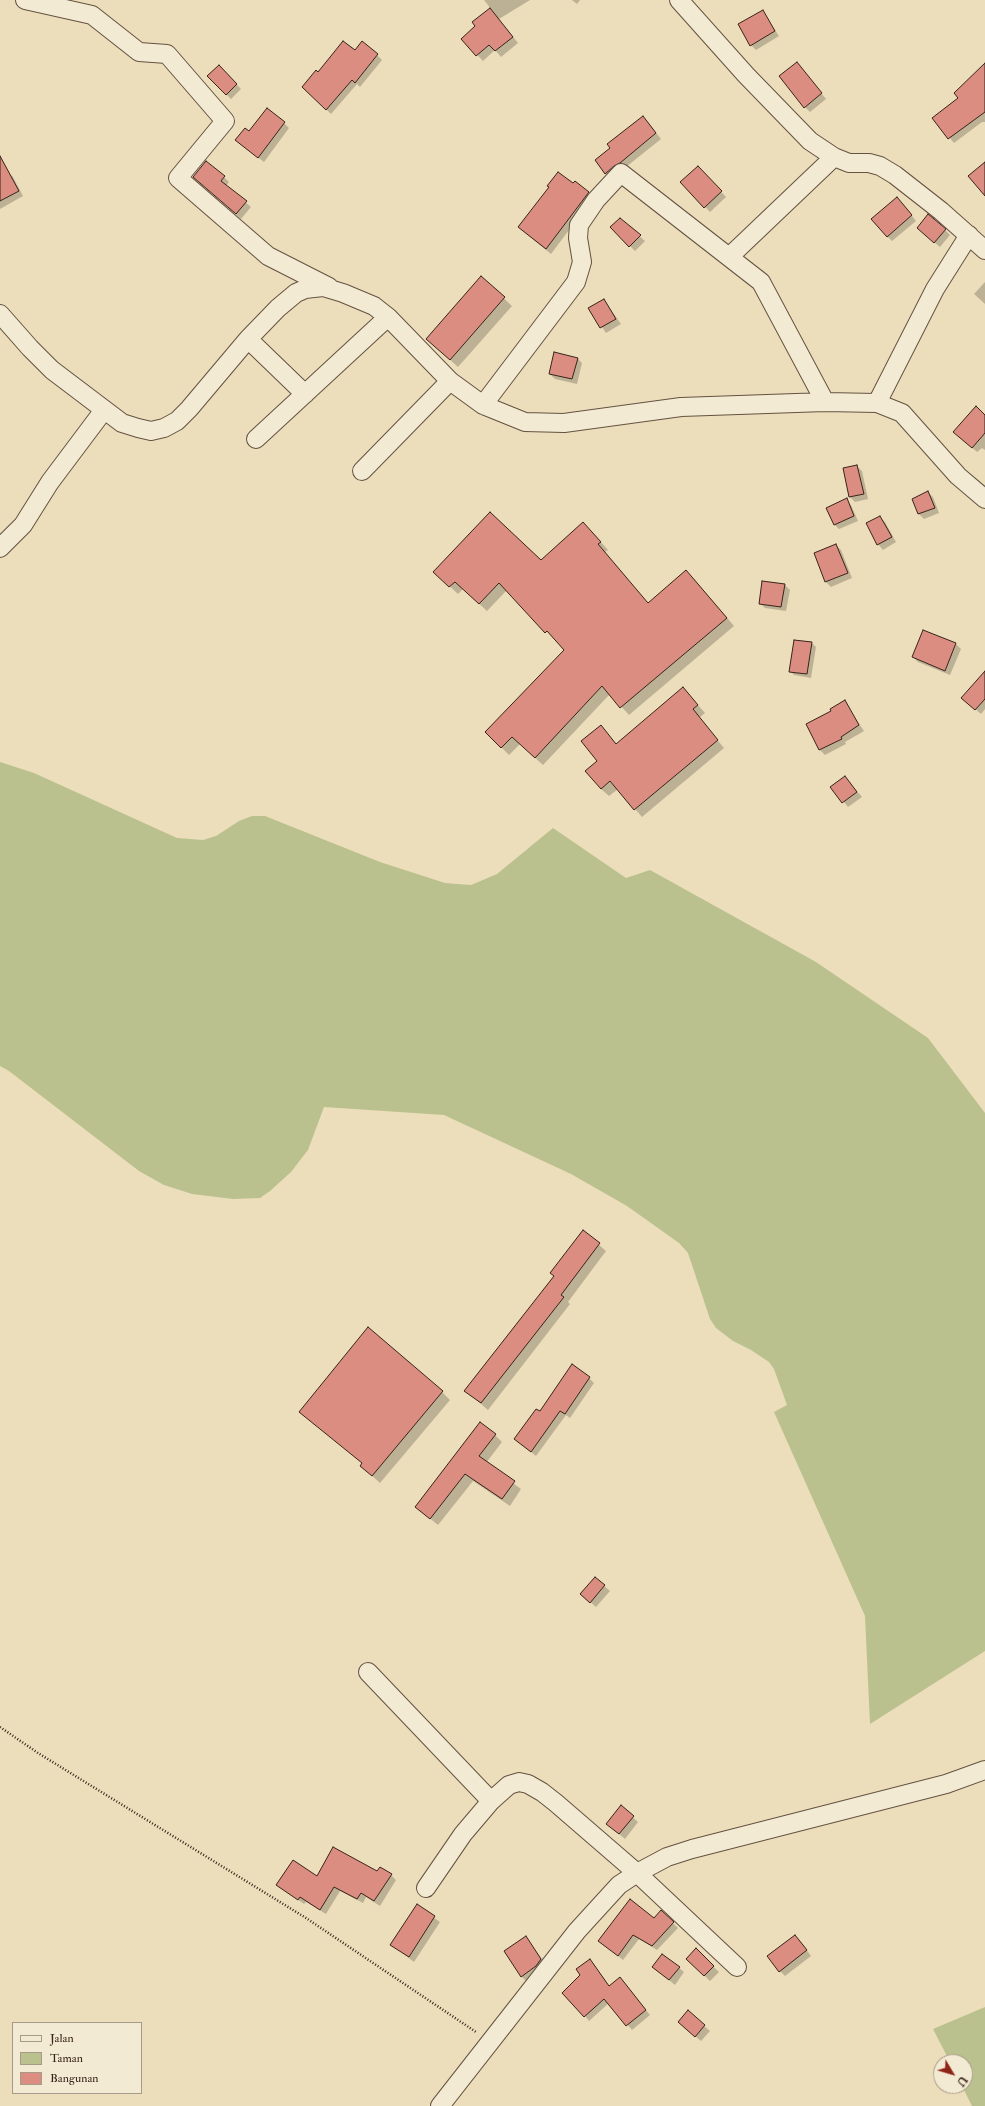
<!DOCTYPE html>
<style>
body{margin:0}
#map{position:relative;width:985px;height:2106px;overflow:hidden;background:#ecdebb;font-family:"IM FELL Double Pica",serif}
canvas{display:block}
.legend{position:absolute;left:12px;top:2022px;width:130px;height:72px;box-sizing:border-box;background:#f3ead3;border:1px solid #a89a89;margin:0;padding:5px 7px;list-style:none;font-size:12px;color:#372319}
.legend li{display:flex;align-items:center;gap:8px;height:20px}
.legend b{width:20px;border:1px solid #a89a89}
.north{position:absolute;left:933px;top:2054px;width:40px;height:40px;box-sizing:border-box;background:#f3ead3;border:1px solid #a89a89;border-radius:50%;rotate:128deg;font-size:11px;font-weight:700;line-height:16px;text-align:center;color:#372319}
.north::after{content:'';display:block;margin:auto;width:14px;height:18px;background:#8f2418;clip-path:polygon(50% 0,100% 100%,50% 72%,0 100%)}
</style>
<div id="map">
<canvas width="985" height="2106"></canvas>
<ul class="legend">
<li><b style="height:5px;background:#f3ead3"></b>Jalan</li>
<li><b style="height:11px;background:#bac18e"></b>Taman</li>
<li><b style="height:11px;background:#db8d81"></b>Bangunan</li>
</ul>
<div class="north">U</div>
</div>
<script>
const c = document.querySelector('canvas').getContext('2d');
c.lineJoin = 'round';
function paint(path, color) {
  c.fillStyle = color;
  c.fill(path, 'evenodd');
}
function shape(rows) {
  const path = new Path2D();
  for (const r of rows) {
    path.moveTo(r[0], r[1]);
    for (let i = 2; i < r.length; i += 2) path.lineTo(r[i], r[i + 1]);
  }
  return path;
}
function stroke(path, color, width, dash) {
  c.strokeStyle = color;
  c.lineWidth = width;
  c.lineCap = dash ? 'butt' : 'round';
  c.setLineDash(dash || []);
  c.stroke(path);
}
const green = shape([
 [0,762,34,773,177,838,203,840,216,836,239,821,252,816,265,816,380,862,445,883,471,885,497,874,553,828,626,878,650,870,816,962,928,1038,985,1113,985,1651,870,1724,865,1616,774,1412,787,1405,774,1369,769,1362,751,1350,733,1341,716,1328,710,1319,688,1253,679,1243,627,1206,571,1174,444,1115,324,1107,308,1150,291,1172,270,1191,260,1198,233,1199,192,1194,164,1185,139,1171,9,1071,0,1066],
 [985,2007,985,2106,972,2106,962,2086,965,2086,965,2062,950,2062,933,2029]
]);
const shadow = shape([
 [484,0,530,0,499,19,518,43,501,57,495,50,483,61,462,39,491,9],
 [572,0,580,0,577,4],
 [762,11,779,36,756,50,751,45],
 [355,52,377,55,382,60,360,87,357,84,331,114,303,87,318,73],
 [797,63,826,99,810,112,805,107],
 [219,66,241,89,231,99,208,76],
 [985,66,985,122,982,122,954,143,934,119,960,98],
 [648,122,661,139,611,179,596,161],
 [284,123,289,128,264,162,241,145,250,133],
 [206,163,224,177,229,182,226,186,251,207,241,219,199,182],
 [698,167,726,197,710,212,682,182],
 [8,172,13,177,23,196,0,209,0,177],
 [573,185,593,198,551,254,524,232,550,187],
 [902,203,916,221,892,241,887,236],
 [620,219,645,241,635,251,611,227],
 [945,230,950,235,940,247,923,233],
 [481,277,512,306,458,367,435,346],
 [985,282,985,304,974,294],
 [604,300,621,324,606,333,590,309],
 [577,358,582,363,577,384,555,379,550,374],
 [985,415,985,450,982,448,977,452,960,437],
 [857,466,862,471,868,499,855,502,850,497],
 [928,492,933,497,939,513,924,519,919,514,914,499],
 [846,500,851,505,858,521,839,529,834,524],
 [880,517,885,522,896,542,883,550,878,544],
 [591,531,608,550,605,552,648,604,694,579,734,626,629,715,610,694,543,765,520,744,509,755,486,732,565,650,507,590,487,611,463,589,458,594,434,572,541,561],
 [836,545,841,550,852,578,831,587,826,582],
 [785,585,790,590,786,611,765,608,760,603],
 [812,643,816,647,811,678,794,675,790,671],
 [956,644,961,649,950,675,918,662,913,657],
 [985,682,985,709,981,714,968,703],
 [690,696,705,713,699,718,724,748,642,817,618,789,609,796,601,789,598,761,601,726,617,745],
 [844,701,864,731,845,742,846,744,825,755,820,750,807,725,832,712],
 [845,777,862,797,848,807,832,787],
 [583,1231,606,1251,568,1302,570,1304,488,1410,466,1391,555,1277,551,1273],
 [589,1378,594,1383,570,1418,566,1415,536,1456,515,1439,540,1413],
 [442,1392,450,1400,380,1483,361,1466],
 [495,1435,502,1442,486,1463,521,1489,510,1506,473,1481,438,1525,416,1507],
 [595,1578,610,1591,596,1607,587,1599],
 [621,1807,638,1822,625,1839,613,1829],
 [377,1873,391,1875,396,1880,380,1906,366,1897,363,1903,340,1891,326,1914,306,1902,304,1904,277,1885,317,1877],
 [417,1906,440,1922,414,1962,392,1945],
 [661,1912,678,1928,657,1950,639,1939,623,1960,599,1941,654,1919],
 [526,1937,546,1965,541,1971,526,1981,521,1976],
 [800,1941,811,1956,785,1976,780,1971],
 [696,1950,719,1972,710,1981,687,1959],
 [594,1965,610,1987,624,1983,650,2015,632,2030,609,2003,589,2021,585,2016,582,1975],
 [653,1967,679,1968,684,1972,675,1985],
 [688,2012,710,2031,701,2041,684,2027]
]);
const building = shape([
 [490,8,513,37,495,51,489,45,476,56,461,39,475,26,472,22,490,8],
 [763,10,775,31,750,46,738,24,763,10],
 [343,41,355,50,362,41,378,54,355,83,352,80,326,110,302,87,316,70,318,72,343,41],
 [797,62,822,93,804,108,779,76,797,62],
 [985,63,985,112,948,139,932,118,958,98,954,93,985,63],
 [219,65,237,84,226,95,207,76,219,65],
 [267,108,285,122,258,158,235,140,245,128,249,131,267,108],
 [643,116,656,133,620,163,614,166,605,174,595,160,610,148,607,144,643,116],
 [0,156,19,191,0,201,0,156],
 [206,161,225,176,221,181,247,201,236,214,193,177,206,161],
 [985,162,985,196,968,176,985,162],
 [698,166,722,191,704,208,680,182,698,166],
 [558,172,573,183,575,181,589,192,546,249,518,227,549,187,547,186,558,172],
 [897,197,912,215,887,237,871,219,897,197],
 [928,214,946,229,934,243,917,228,928,214],
 [620,218,641,235,629,247,610,227,620,218],
 [481,276,505,297,450,360,426,339,481,276],
 [604,299,616,319,600,328,588,308,604,299],
 [554,352,578,358,572,379,549,374,554,352],
 [976,406,985,415,985,433,972,448,953,432,976,406],
 [857,465,864,494,849,497,843,468,857,465],
 [928,491,935,508,918,514,912,499,928,491],
 [847,498,854,516,834,525,826,508,847,498],
 [490,512,541,560,583,522,601,542,598,544,648,603,686,570,727,618,620,708,602,686,535,758,512,737,501,748,485,732,564,650,547,631,545,633,499,583,479,604,455,582,449,587,433,572,490,512],
 [880,516,892,537,877,545,866,523,880,516],
 [836,544,848,573,825,582,814,553,836,544],
 [762,581,785,584,781,607,759,604,762,581],
 [923,630,956,643,945,671,912,657,923,630],
 [794,640,812,642,807,674,789,672,794,640],
 [985,671,985,699,975,710,961,698,985,671],
 [683,687,698,705,693,709,718,740,634,810,610,781,601,789,585,771,597,761,581,741,601,725,616,744,683,687],
 [845,700,859,725,841,737,842,739,819,750,806,724,831,711,830,709,845,700],
 [845,776,857,792,842,803,830,787,845,776],
 [583,1230,600,1243,561,1295,564,1297,481,1403,464,1391,554,1276,550,1273,583,1230],
 [368,1327,443,1391,372,1476,360,1466,362,1463,299,1412,368,1327],
 [572,1364,590,1377,565,1414,560,1411,531,1452,514,1439,536,1409,540,1411,572,1364],
 [480,1422,496,1434,479,1456,515,1481,502,1499,465,1474,430,1519,415,1507,480,1422],
 [595,1577,605,1585,590,1603,580,1594,595,1577],
 [621,1805,634,1816,619,1834,606,1824,621,1805],
 [333,1847,377,1871,380,1867,392,1874,374,1901,361,1893,357,1899,334,1887,320,1910,300,1897,298,1900,276,1885,293,1860,317,1876,333,1847],
 [630,1899,654,1918,661,1910,674,1922,652,1946,633,1935,618,1956,598,1941,630,1899],
 [417,1904,435,1916,409,1957,390,1945,417,1904],
 [795,1935,807,1950,779,1972,767,1956,795,1935],
 [526,1936,541,1959,536,1966,521,1977,504,1951,526,1936],
 [696,1948,714,1966,704,1976,686,1959,696,1948],
 [662,1954,680,1967,669,1980,652,1967,662,1954],
 [590,1959,609,1986,620,1977,646,2010,626,2026,604,1999,584,2017,562,1993,580,1975,576,1969,590,1959],
 [688,2010,705,2025,695,2037,678,2022,688,2010]
]);
const path = shape([
 [0,1727,38,1753,306,1918,476,2032]
]);
const minor = shape([
 [25,0,92,15,139,52,167,54,225,121,178,178,268,256,329,287],
 [679,0,746,75,810,141,834,157,849,163,869,163,880,166,895,175,941,211,985,250],
 [729,257,834,157],
 [0,314,30,348,52,370,122,423,138,428,151,431,164,428,177,421,189,409,248,339,278,308,296,293,305,289,323,287,343,293,374,306,388,317,450,381,483,405,525,422,564,423,681,407,825,402,877,403,902,413,958,476,985,499],
 [248,339,305,394],
 [877,403,935,289,969,235],
 [483,405,576,282,582,262,578,238,579,225,596,200,621,173,761,282,825,402],
 [256,439,388,317],
 [362,471,450,381],
 [0,548,23,525,50,482,104,410],
 [368,1672,491,1801],
 [426,1888,463,1834,491,1801,509,1785,519,1782,528,1784,542,1792,556,1803,637,1873,737,1967],
 [440,2106,577,1931,619,1885,637,1873,667,1857,692,1849,946,1784,985,1770]
]);
paint(green, '#bac18e');
paint(shadow, '#0003');
paint(building, '#db8d81');
stroke(building, '#372319', 1);
stroke(minor, '#645242', 20);
stroke(path, '#372319', 2.5, [1, 2]);
stroke(minor, '#f3ead3', 18);
</script>
